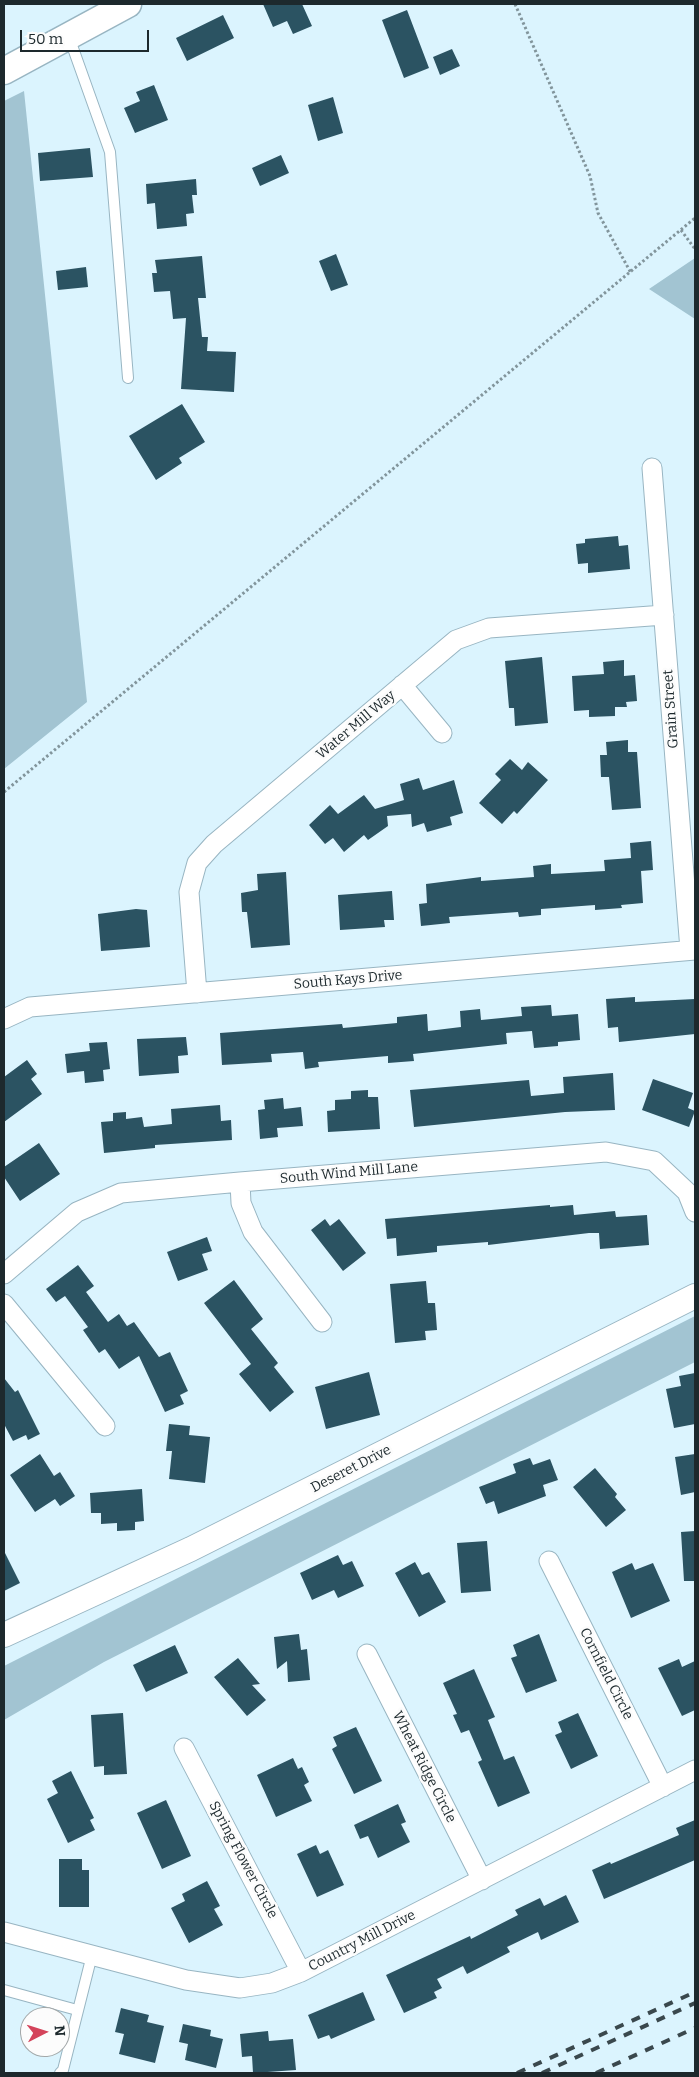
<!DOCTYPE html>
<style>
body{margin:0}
#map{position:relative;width:699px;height:2077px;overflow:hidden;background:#dbf4fe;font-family:Bitter,serif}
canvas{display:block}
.frame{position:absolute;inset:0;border:5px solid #1d292d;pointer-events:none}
.north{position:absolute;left:20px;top:2007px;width:50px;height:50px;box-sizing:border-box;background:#fcfcfc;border:1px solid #a3a8a9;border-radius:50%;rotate:85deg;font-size:14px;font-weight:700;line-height:20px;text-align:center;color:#1d292d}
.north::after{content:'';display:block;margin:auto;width:18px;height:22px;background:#d4445b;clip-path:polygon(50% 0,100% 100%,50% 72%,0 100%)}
.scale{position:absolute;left:20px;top:30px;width:129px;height:22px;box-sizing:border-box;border:2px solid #1d292d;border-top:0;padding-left:6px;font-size:15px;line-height:18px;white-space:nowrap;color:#1d292d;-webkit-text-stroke:4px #fcfcfc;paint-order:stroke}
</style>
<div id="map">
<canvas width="699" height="2077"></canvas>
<div class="frame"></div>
<div class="north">N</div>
<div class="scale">50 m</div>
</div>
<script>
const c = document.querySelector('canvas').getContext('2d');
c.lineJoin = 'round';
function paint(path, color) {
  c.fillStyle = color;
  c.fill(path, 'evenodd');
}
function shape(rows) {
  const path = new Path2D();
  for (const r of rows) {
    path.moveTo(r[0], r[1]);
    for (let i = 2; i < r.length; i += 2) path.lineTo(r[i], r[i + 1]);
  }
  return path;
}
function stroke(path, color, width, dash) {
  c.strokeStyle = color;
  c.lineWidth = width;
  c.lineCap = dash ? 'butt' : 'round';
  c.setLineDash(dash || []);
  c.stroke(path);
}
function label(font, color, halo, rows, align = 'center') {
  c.font = font + ' Bitter,serif';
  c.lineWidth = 5;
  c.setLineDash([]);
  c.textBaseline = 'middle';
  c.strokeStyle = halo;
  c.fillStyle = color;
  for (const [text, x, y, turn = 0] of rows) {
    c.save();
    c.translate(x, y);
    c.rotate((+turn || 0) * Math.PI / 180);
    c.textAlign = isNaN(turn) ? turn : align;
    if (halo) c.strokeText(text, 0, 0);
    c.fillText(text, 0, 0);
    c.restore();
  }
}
const green = shape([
 [24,91,87,702,4,769,4,101],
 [695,258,695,319,649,289],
 [695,1316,695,1362,104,1662,4,1720,4,1666]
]);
const building = shape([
 [263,4,302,4,312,26,293,34,287,21,273,27],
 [407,10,429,68,404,78,382,20],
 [223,15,234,38,187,61,176,38],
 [452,49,460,66,440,75,433,57],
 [154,85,168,120,135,133,124,108,140,101,136,92],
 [333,97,343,133,318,141,308,105],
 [90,148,93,177,40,181,38,153],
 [281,155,289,173,260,186,252,168],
 [196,179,197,195,192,195,194,213,186,214,187,226,157,229,155,203,147,204,146,184],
 [336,254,348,285,331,291,319,261],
 [202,256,206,298,198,298,202,337,208,337,207,351,236,352,234,392,181,389,186,318,173,319,170,291,154,292,152,273,157,273,155,260],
 [86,267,88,287,58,290,56,271],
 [182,404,205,442,179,458,182,463,156,480,129,436],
 [618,536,619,546,628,545,630,569,588,573,588,563,578,564,576,544,585,543,585,539],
 [542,657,548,723,515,726,514,708,509,708,505,661],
 [624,660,624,676,635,675,637,701,626,702,627,707,615,707,615,716,589,717,589,710,574,711,572,676,604,674,603,662],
 [628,740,628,752,637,752,641,808,612,810,609,777,601,777,600,755,607,755,606,742],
 [510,759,522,770,528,762,548,780,517,814,514,811,502,824,479,803,501,780,495,774],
 [419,778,423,790,454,780,463,813,450,817,452,825,427,832,424,823,412,827,411,814,387,816,388,826,368,840,364,835,344,852,333,838,325,844,309,825,330,805,338,814,364,795,375,809,404,800,400,784],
 [651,841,653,870,641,871,643,903,621,905,622,908,595,910,595,905,541,909,541,915,519,917,518,912,449,917,450,923,421,926,419,904,427,903,426,884,481,877,481,881,534,877,533,866,551,864,551,874,605,871,604,860,631,858,630,843],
 [286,872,290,945,251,948,247,912,242,912,241,893,258,890,257,874],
 [392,891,394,920,384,920,385,927,340,930,338,895],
 [136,909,147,910,150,947,101,951,98,914],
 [635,997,635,1002,695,999,695,1034,619,1042,618,1027,608,1028,606,999],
 [551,1005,552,1016,578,1014,580,1040,558,1042,558,1046,534,1048,532,1031,506,1033,507,1044,413,1054,414,1061,388,1063,388,1056,318,1062,319,1067,305,1069,303,1052,271,1054,272,1062,222,1065,220,1033,342,1024,343,1028,397,1023,397,1017,427,1014,428,1031,461,1027,460,1011,480,1009,481,1020,522,1016,521,1007],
 [186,1037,188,1055,178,1056,179,1073,139,1076,137,1039],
 [107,1042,110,1069,103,1070,104,1081,85,1083,84,1071,67,1073,65,1054,90,1051,89,1043],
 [27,1060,37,1074,31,1079,42,1094,4,1122,4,1077],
 [613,1073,615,1110,565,1112,414,1127,410,1090,529,1080,531,1096,564,1093,563,1077],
 [653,1079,693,1093,688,1108,695,1111,689,1127,642,1110],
 [368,1090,368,1097,378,1097,380,1129,328,1132,327,1111,335,1110,335,1100,351,1099,351,1091],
 [283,1098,284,1109,301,1107,303,1126,277,1128,278,1137,260,1139,258,1110,265,1109,264,1100],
 [220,1105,221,1121,231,1120,232,1140,155,1145,155,1148,104,1153,101,1122,113,1121,113,1113,126,1112,126,1119,142,1117,144,1127,172,1124,171,1109],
 [39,1143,60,1174,20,1201,4,1177,4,1167],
 [550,1205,550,1207,573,1205,574,1215,615,1211,616,1217,647,1215,649,1245,600,1249,599,1233,589,1233,488,1245,488,1242,437,1246,437,1252,397,1256,396,1238,387,1239,385,1219],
 [325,1219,330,1226,339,1219,366,1253,343,1271,311,1230],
 [207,1237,212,1251,202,1254,208,1270,178,1281,167,1252],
 [78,1265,94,1286,86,1292,108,1322,119,1314,127,1326,134,1322,159,1357,170,1352,188,1391,180,1395,184,1404,165,1412,139,1356,119,1369,105,1349,99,1353,83,1330,88,1327,65,1296,56,1302,46,1289],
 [234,1280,263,1319,251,1329,278,1363,274,1367,294,1392,270,1412,239,1374,251,1364,204,1303],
 [426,1281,428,1303,435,1303,437,1330,425,1331,426,1340,395,1343,390,1284],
 [369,1372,380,1415,326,1429,315,1387],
 [695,1373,695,1424,674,1428,666,1389,681,1386,679,1376],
 [4,1378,15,1392,18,1390,40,1434,28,1440,26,1435,13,1441,4,1424],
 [169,1424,190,1426,189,1435,210,1437,205,1483,169,1479,172,1451,166,1451],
 [40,1454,54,1476,60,1472,75,1496,60,1506,55,1499,35,1512,10,1475],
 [695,1454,695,1492,681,1495,675,1457],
 [530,1458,533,1465,550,1459,558,1480,543,1485,546,1496,498,1514,494,1501,486,1504,479,1487,516,1473,513,1464],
 [595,1468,617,1494,615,1497,626,1510,606,1527,573,1487],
 [142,1489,144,1521,135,1522,135,1530,117,1531,117,1523,101,1524,101,1513,91,1513,90,1493],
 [695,1531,695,1581,684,1581,681,1532],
 [487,1541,491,1591,461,1593,457,1543],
 [4,1551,20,1583,4,1591],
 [338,1555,343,1565,352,1561,364,1586,338,1598,334,1590,312,1600,300,1573],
 [415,1562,422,1575,429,1572,446,1602,419,1617,395,1573],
 [632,1563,635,1570,653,1563,670,1601,631,1618,612,1572],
 [299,1634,301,1650,307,1649,310,1680,288,1682,287,1661,277,1669,274,1637],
 [539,1634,557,1681,526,1693,511,1658,517,1656,513,1645],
 [175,1645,188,1673,146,1692,133,1665],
 [238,1658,260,1684,252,1685,266,1700,247,1716,214,1677],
 [679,1659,682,1667,695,1661,695,1710,682,1716,658,1668],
 [474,1669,495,1717,488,1720,504,1760,514,1756,530,1793,498,1807,478,1762,482,1760,469,1730,461,1733,453,1715,457,1714,443,1683],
 [123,1713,127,1774,104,1775,104,1766,94,1767,91,1715],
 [578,1713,598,1756,571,1769,555,1735,562,1732,558,1722],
 [356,1727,382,1781,354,1794,332,1749,337,1746,333,1737],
 [293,1758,298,1769,302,1767,309,1782,304,1785,312,1801,276,1817,257,1775],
 [71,1771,94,1818,90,1820,95,1830,68,1843,47,1799,58,1793,52,1781],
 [166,1800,191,1856,162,1869,137,1813],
 [398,1804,406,1822,401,1824,410,1842,378,1858,368,1836,360,1839,354,1825],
 [695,1820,695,1860,604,1899,592,1870,610,1862,611,1864,679,1835,676,1828],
 [316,1845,320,1854,328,1850,344,1885,317,1897,297,1854],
 [59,1859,82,1859,82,1870,89,1870,89,1907,59,1907],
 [207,1881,220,1906,214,1909,223,1925,189,1943,171,1908,185,1901,182,1894],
 [566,1895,579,1922,541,1940,538,1932,507,1947,510,1952,467,1974,463,1966,437,1979,442,1988,434,1992,437,1998,404,2013,386,1975,470,1936,471,1939,518,1915,515,1910,540,1898,544,1906],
 [363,1992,375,2020,331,2039,329,2035,318,2039,308,2015],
 [121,2008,149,2015,147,2022,164,2026,155,2063,119,2054,124,2034,115,2032],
 [183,2024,211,2030,210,2036,223,2039,216,2068,185,2060,188,2044,179,2042],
 [268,2031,269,2041,293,2039,296,2070,253,2073,252,2056,242,2057,240,2034]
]);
const path = shape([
 [515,4,590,176,598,213,631,273],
 [681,230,695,249],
 [4,792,695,218]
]);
const service = shape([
 [69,37,110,152,128,378],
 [4,1990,77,2010],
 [60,2073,63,2070,92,1955]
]);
const minor = shape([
 [652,468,690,950],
 [402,685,442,733],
 [197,993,189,892,197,863,214,844,456,640,489,628,664,615],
 [4,1019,30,1007,695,950],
 [240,1182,241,1203,253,1232,322,1322],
 [4,1274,77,1212,121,1193,240,1182,606,1152,654,1161,687,1192,695,1212],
 [4,1304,105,1426],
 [549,1561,663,1787],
 [367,1654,482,1880],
 [184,1748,301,1972],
 [4,1932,186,1980,240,1988,272,1983,301,1972,695,1770]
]);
const tertiary = shape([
 [4,1635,191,1549,695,1296]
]);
const secondary = shape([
 [4,71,128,4]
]);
const rail = shape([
 [517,2073,695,1992],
 [542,2073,695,2003],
 [596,2073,695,2028]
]);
const streetNames = [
 ["Grain Street",671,709,-94],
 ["Water Mill Way",356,725,-40],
 ["South Kays Drive",348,980,-5],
 ["South Wind Mill Lane",349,1173,-5],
 ["Deseret Drive",351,1469,-27],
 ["Cornfield Circle",606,1674,63],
 ["Wheat Ridge Circle",424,1767,63],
 ["Spring Flower Circle",243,1860,62],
 ["Country Mill Drive",362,1941,-27]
];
paint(green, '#a2c4d2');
paint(building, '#2b5362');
stroke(service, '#98b5c2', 12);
stroke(minor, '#98b5c2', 21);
stroke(tertiary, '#98b5c2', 26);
stroke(secondary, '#98b5c2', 29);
stroke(path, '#82959c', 3, [2.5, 2.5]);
stroke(service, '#fff', 10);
stroke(minor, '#fff', 19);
stroke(tertiary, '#fff', 24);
stroke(secondary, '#fff', 26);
stroke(rail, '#3a484d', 4, [9, 9]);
label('14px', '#1d292d', '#fcfcfc', streetNames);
</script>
